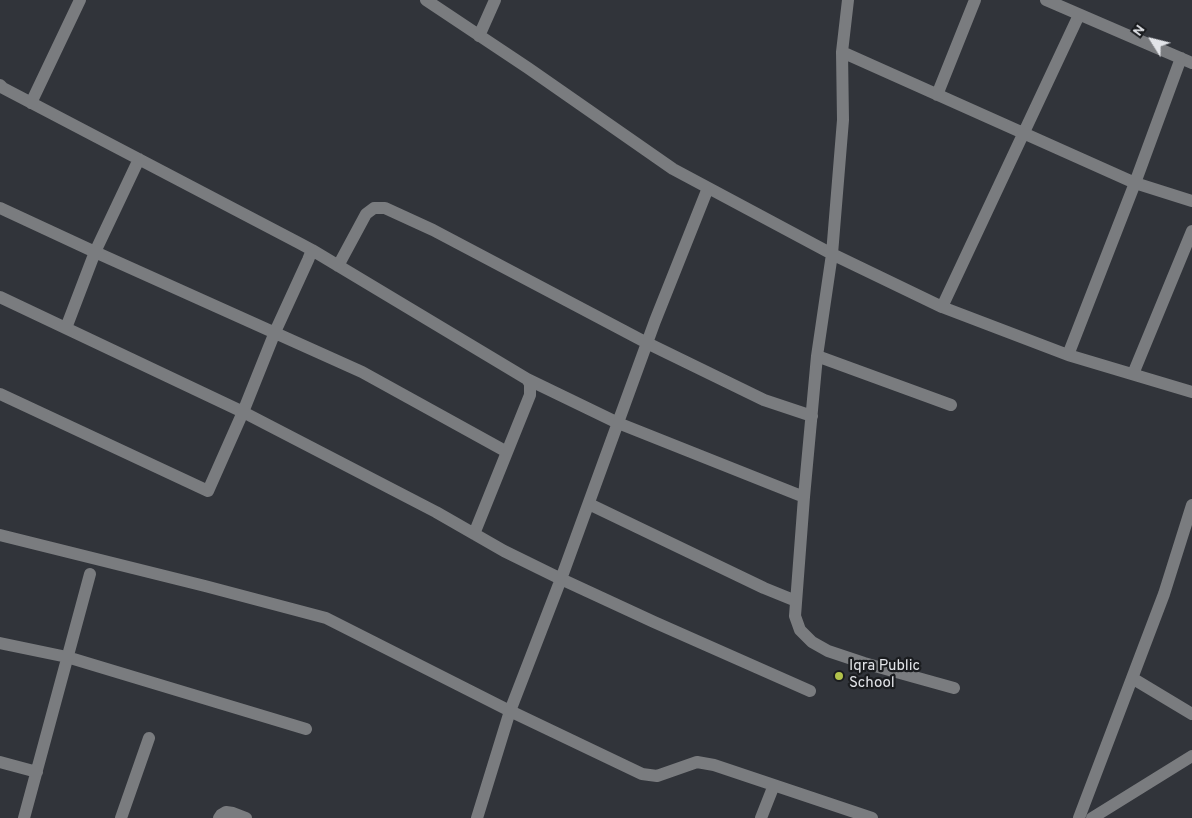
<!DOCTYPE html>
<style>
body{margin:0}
#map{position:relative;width:1192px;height:818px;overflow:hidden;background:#31343a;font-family:Overpass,sans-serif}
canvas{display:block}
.north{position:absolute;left:1127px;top:15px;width:50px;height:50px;-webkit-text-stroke:4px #1a1c1f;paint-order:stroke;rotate:306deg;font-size:14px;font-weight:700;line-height:20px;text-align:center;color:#e2e4e8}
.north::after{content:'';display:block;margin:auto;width:18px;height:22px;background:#e2e4e8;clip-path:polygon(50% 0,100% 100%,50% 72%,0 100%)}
</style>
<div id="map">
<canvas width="1192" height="818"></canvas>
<div class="north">N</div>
</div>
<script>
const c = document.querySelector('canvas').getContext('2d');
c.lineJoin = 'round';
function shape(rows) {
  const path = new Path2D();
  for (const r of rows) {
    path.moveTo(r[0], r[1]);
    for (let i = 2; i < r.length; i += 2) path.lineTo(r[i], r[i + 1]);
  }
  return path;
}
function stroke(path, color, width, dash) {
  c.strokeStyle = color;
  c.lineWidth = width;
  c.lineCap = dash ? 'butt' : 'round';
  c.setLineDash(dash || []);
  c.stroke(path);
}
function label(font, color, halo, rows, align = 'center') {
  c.font = font + ' Overpass,sans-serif';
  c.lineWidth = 4.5;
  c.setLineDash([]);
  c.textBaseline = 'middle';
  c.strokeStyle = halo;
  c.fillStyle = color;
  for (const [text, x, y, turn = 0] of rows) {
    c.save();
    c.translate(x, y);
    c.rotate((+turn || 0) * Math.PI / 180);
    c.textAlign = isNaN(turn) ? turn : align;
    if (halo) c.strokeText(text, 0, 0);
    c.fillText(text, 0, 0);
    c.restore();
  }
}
const minor = shape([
 [426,0,528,68,673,169,832,254,942,307,1068,355,1192,392],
 [848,0,842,52,843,120,832,254,817,356,804,497,795,616,800,630,812,642,828,651,864,663,954,688],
 [1046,0,1192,63],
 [479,36,495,0],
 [842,52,1135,183,1192,201],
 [0,85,3,88,299,243,312,250,308,260,275,332,243,412,208,491,0,394],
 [937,95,975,0],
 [31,103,80,0],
 [0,208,95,252,362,372,507,452],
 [312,250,527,379,530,384,530,395,474,534],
 [338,266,366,214,374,208,385,208,433,230,647,343,764,400,812,416],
 [0,297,243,412,436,512,504,551,561,579,654,622,810,691],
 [942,307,1079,15],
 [66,328,95,252,139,159],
 [1068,355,1135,183,1181,58],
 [817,356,951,405],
 [1133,374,1192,231],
 [527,379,618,423,804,497],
 [589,504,764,588,796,601],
 [0,535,205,586,326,618,510,711,642,774,657,776,697,762,714,765,872,818],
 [0,643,67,657,306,729],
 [1132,678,1192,714],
 [0,762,37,772],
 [24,818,90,574],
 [121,818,149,738],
 [219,818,221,815,226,812,233,813,246,818],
 [477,818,510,711,561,579,655,321,708,188],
 [761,818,774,785],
 [1079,818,1164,594,1192,505],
 [1092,818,1192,756]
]);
const markers = [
 [839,676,5,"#b2c24b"]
];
const poiNames = [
 ["Iqra Public",849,667],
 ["School",849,684]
];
stroke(minor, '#7a7c7f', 12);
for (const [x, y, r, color] of markers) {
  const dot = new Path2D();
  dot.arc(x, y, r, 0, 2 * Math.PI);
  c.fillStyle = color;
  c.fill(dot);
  stroke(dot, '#1a1c1f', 2);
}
label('15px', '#e2e4e8', '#1a1c1f', poiNames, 'left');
</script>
